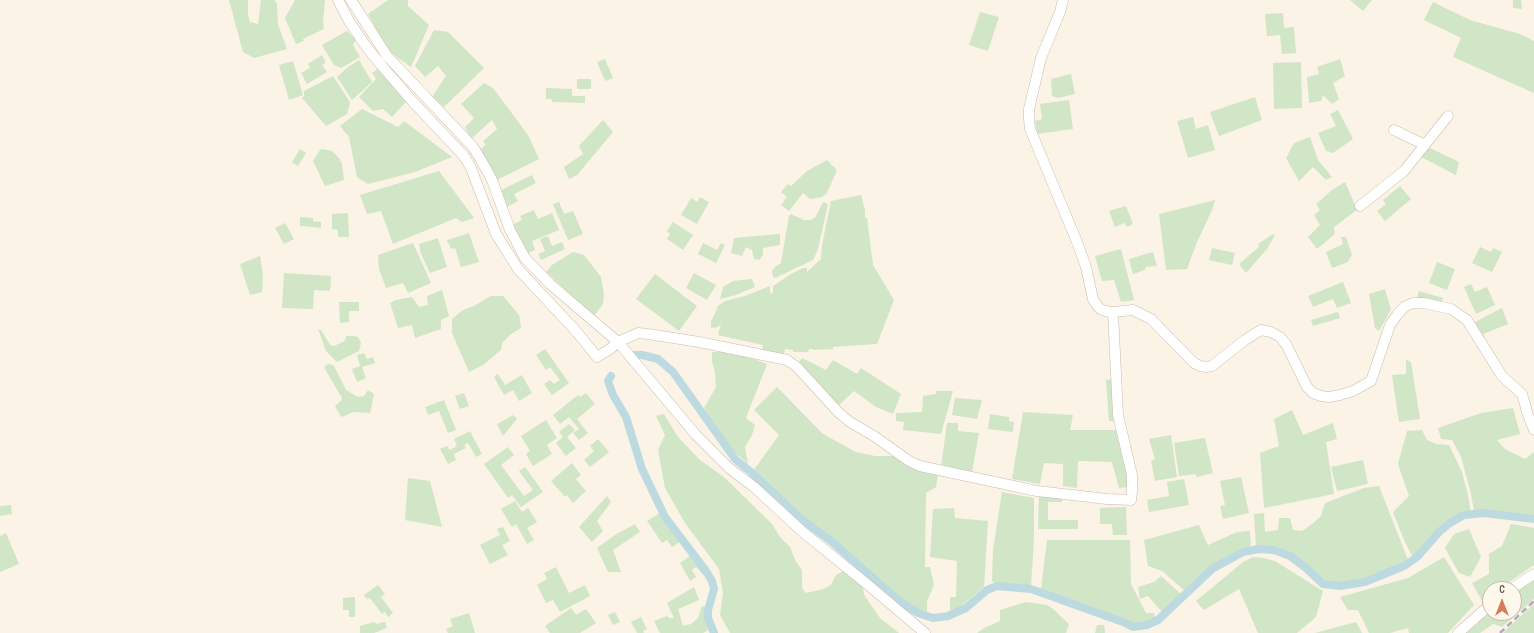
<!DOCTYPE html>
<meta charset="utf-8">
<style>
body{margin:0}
#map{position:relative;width:1534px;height:633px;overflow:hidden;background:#faf3e6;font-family:"Sofia Sans Condensed",sans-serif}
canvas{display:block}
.north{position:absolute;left:1482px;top:581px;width:40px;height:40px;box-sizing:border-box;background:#fdf7ec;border:1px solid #c5b9ad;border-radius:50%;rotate:0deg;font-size:11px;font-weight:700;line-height:16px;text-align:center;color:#705c4e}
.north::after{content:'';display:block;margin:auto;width:14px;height:18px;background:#d67c59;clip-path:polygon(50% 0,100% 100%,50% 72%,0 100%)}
</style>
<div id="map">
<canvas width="1534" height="633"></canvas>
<div class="north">С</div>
</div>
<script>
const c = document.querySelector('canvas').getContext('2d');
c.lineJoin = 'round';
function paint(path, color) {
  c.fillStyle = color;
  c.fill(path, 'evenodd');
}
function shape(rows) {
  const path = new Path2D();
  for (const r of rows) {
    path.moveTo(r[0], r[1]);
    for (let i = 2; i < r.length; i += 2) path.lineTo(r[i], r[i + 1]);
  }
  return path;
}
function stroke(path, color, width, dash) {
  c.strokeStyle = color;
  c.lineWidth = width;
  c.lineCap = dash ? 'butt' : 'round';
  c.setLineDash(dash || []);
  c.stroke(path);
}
const green = shape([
 [229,0,248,0,248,14,250,22,258,24,261,0,275,0,277,4,278,24,287,49,254,58,243,52],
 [295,0,325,0,323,22,324,29,303,39,304,41,296,44,285,18],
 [388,0,408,0,408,6,429,25,411,67,388,51,368,14],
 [1350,0,1372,0,1363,11],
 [1513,0,1521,0,1522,9,1513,8],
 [1433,2,1470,20,1520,34,1534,41,1534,93,1453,57,1461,38,1424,20],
 [980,12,999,17,988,51,969,45],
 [1283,13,1284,28,1294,27,1296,53,1282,54,1280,35,1267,36,1265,14],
 [434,30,448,32,484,68,444,107,432,97,446,76,438,66,425,77,415,66],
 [347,31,356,40,353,45,360,57,341,68,334,65,322,45],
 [322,55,326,63,322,65,327,72,307,84,301,73,310,68,308,64],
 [605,59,613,78,605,81,597,62],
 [1340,59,1345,76,1333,83,1339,99,1332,104,1323,95,1321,101,1309,103,1307,77,1319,74,1317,67],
 [359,60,372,82,352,100,337,77,348,67],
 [293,61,303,95,289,100,279,65],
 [1301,62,1302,108,1274,109,1273,63],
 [379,68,406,102,392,117,383,109,373,111,359,97,376,79,372,73],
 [1071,74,1075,94,1058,98,1052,96,1051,79],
 [333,76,350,102,347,114,326,126,302,98,304,96,304,91],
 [577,79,591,79,591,89,577,89],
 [484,83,493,88,528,135,539,159,497,180,481,149,486,145,483,141,497,129,492,120,471,139,465,127,474,118,461,104],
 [546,88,572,89,572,96,585,96,585,103,552,102,552,99,546,99],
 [1255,97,1262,120,1219,136,1210,112],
 [1069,100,1073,129,1037,134,1035,121,1042,119,1040,104],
 [362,109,398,127,404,121,452,157,415,172,368,184,357,177,349,137,340,126],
 [1338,110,1353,139,1333,153,1326,151,1318,133,1336,126,1330,114],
 [1193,117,1196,129,1208,125,1215,150,1188,158,1177,121],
 [603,120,613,132,577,175,569,179,564,167,583,154,579,146],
 [1310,137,1318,160,1332,177,1326,180,1313,167,1299,181,1286,158,1294,143],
 [1428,147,1459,162,1456,175,1421,157],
 [300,149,306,153,298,166,292,162],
 [322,149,332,151,339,158,342,164,344,180,325,186,313,161,320,150],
 [827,160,837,170,827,193,822,197,810,199,803,193,789,211,781,205,787,197,781,192,788,184,791,186,807,171],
 [439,171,474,218,462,222,456,218,393,244,381,211,367,214,360,195],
 [532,175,536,183,514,194,518,201,507,207,499,191],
 [1345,182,1357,210,1334,227,1335,234,1317,249,1308,237,1320,225,1314,215,1320,210,1316,204,1332,190],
 [1400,186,1411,199,1385,221,1377,211,1386,204,1383,200],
 [861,195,865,210,865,218,867,218,873,265,894,300,877,344,833,347,833,349,813,350,813,349,809,349,808,352,793,352,793,350,785,349,784,354,762,352,763,345,718,335,721,324,718,327,711,328,711,322,718,306,725,301,745,296,770,286,770,294,773,293,773,286,791,274,803,268,807,268,807,272,821,259,822,245,831,201],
 [700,197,709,202,697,224,681,215,691,198,697,202],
 [1215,200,1212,210,1197,242,1187,269,1166,270,1159,214],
 [559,202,564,214,573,211,583,234,568,240,553,204],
 [823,202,828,204,818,249,813,260,775,278,773,277,772,271,775,267,781,263,789,216,791,214,804,220,810,220,815,218],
 [1126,206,1133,224,1127,227,1124,223,1115,227,1109,211],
 [534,210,538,219,552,213,559,230,532,241,535,250,526,254,513,224,522,220,520,216],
 [348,213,349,237,338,237,338,230,332,229,332,214],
 [300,217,313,218,313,221,321,222,321,228,300,226],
 [673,222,693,235,683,250,667,239,670,234,667,231],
 [285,223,294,239,284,244,275,228],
 [469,233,479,262,461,267,455,248,451,249,447,240],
 [780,234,780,245,763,248,763,255,759,260,754,259,752,250,746,247,742,256,731,253,734,238],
 [1273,234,1275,235,1267,249,1246,273,1239,264,1259,247,1258,244],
 [548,236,552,246,562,242,565,249,541,260,538,254,545,251,540,239],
 [1341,237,1346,237,1352,255,1348,262,1332,268,1326,252,1343,244],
 [438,238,447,267,430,273,421,254,419,244],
 [413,243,431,283,408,293,403,283,386,288,379,269,378,255],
 [703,243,717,250,721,243,725,245,716,263,698,254],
 [1480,247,1491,252,1493,248,1502,252,1492,272,1472,263],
 [1212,248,1235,253,1232,265,1209,260],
 [1121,249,1134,300,1121,302,1114,280,1102,281,1095,256],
 [573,252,584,255,601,277,604,294,603,304,594,316,546,272,552,265],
 [1153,252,1157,266,1146,267,1145,270,1133,274,1129,259],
 [260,256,263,275,262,292,250,295,240,264],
 [1437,262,1455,269,1447,290,1429,283],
 [284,273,331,276,330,291,314,290,313,309,282,308],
 [694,273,716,285,707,300,686,288],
 [655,274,697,306,679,331,636,299],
 [752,279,755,287,736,295,720,299,723,287,733,281],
 [1343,282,1351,303,1337,308,1333,299,1313,307,1308,296],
 [1471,284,1475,292,1487,287,1495,305,1476,314,1464,287],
 [1385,289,1391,310,1379,331,1375,328,1369,294],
 [442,290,449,316,441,320,441,329,415,338,412,325,398,328,390,303,396,300,412,297,419,307,428,305,427,296],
 [1419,291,1443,298,1441,305,1417,298],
 [491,296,503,296,519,315,521,328,511,334,502,343,501,350,483,365,469,372,452,333,452,319,463,310,474,306],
 [339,302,359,302,359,311,349,311,349,322,340,323],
 [1502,308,1508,324,1483,334,1485,337,1482,338,1475,322],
 [1338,312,1340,318,1313,326,1311,320],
 [318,329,321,330,330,345,334,346,345,341,346,336,353,336,358,337,361,343,359,351,337,362,326,351],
 [545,349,569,383,552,395,544,384,550,380,554,384,560,380,550,367,546,370,536,355],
 [712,352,728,352,745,356,767,364,746,418,755,425,752,435,745,447,748,464,729,447,715,427,704,408,716,387,715,372,712,361],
 [364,353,367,359,373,357,375,363,362,367,366,378,357,382,352,369,360,366,357,355],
 [802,358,826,370,833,360,857,374,861,368,901,394,893,414,876,407,854,391,839,405,797,365],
 [1406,360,1411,362,1420,419,1399,422,1392,375,1406,374],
 [329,364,334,366,346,390,358,397,364,396,368,390,374,394,370,413,354,412,341,417,335,406,341,401,342,398,325,369,325,366],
 [498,374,505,385,522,375,532,393,519,401,513,390,504,395,494,377],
 [1113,379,1117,421,1109,421,1106,380],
 [777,387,823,434,856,452,875,456,896,456,938,473,936,487,926,493,925,567,930,567,934,585,927,601,927,614,918,611,900,599,833,540,803,517,753,471,779,435,754,410],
 [936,391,953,391,941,434,903,430,904,422,896,421,896,413,922,412,923,396,936,394],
 [464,393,469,406,460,409,455,396],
 [586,393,595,404,577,419,588,433,579,440,573,433,579,429,569,417,560,424,553,415,578,395,580,397],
 [955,398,982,400,977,419,952,415],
 [444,400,456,430,448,433,439,411,428,415,425,407],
 [1513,408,1520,434,1497,440,1505,449,1525,459,1534,452,1534,517,1485,510,1474,512,1471,494,1461,457,1452,440,1441,439,1438,428,1481,413],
 [1292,410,1303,435,1333,423,1337,439,1326,442,1334,494,1264,508,1260,453,1279,446,1274,419],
 [1023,412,1073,415,1070,430,1118,430,1125,463,1129,487,1119,488,1112,462,1078,461,1077,488,1063,486,1063,464,1044,463,1040,484,1012,479],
 [664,414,678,437,700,460,724,477,772,524,780,537,790,547,795,560,802,570,802,588,806,593,823,589,831,585,835,576,844,570,863,586,864,595,880,618,899,633,730,633,720,615,723,593,719,569,685,523,665,488,658,450,665,435,656,416],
 [990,414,1009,417,1009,421,1014,422,1013,432,988,429],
 [513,415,517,419,503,436,497,424],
 [546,420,557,438,547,445,552,454,533,466,526,454,530,451,521,436],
 [947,423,958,423,958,431,979,433,972,472,941,467],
 [569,424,575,430,567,437,576,448,566,456,556,443,563,437,559,432],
 [1422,430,1427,440,1436,444,1449,445,1451,449,1462,472,1468,495,1471,513,1463,514,1449,522,1438,532,1416,556,1413,558,1404,540,1393,512,1409,496,1398,464,1407,431],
 [470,431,482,454,476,457,468,443,464,445,466,448,454,454,456,460,448,464,440,449,447,446,450,450,457,446,454,439],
 [1171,435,1177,477,1155,481,1151,461,1155,459,1149,439],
 [1205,438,1213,473,1197,477,1195,474,1179,476,1174,443],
 [598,439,609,452,590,467,584,460,594,451,590,446],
 [508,447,514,455,501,465,524,496,533,490,519,471,525,467,543,492,521,507,512,495,508,498,484,464],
 [1363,460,1368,484,1337,491,1331,467],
 [572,463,581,475,576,479,586,491,573,503,567,495,565,497,551,481],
 [1241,477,1249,513,1223,519,1220,506,1225,505,1220,481],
 [408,478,430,481,442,527,405,520],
 [1184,479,1189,505,1149,512,1147,500,1169,496,1167,482],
 [1379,486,1408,560,1365,580,1341,584,1324,581,1291,554,1275,548,1256,546,1254,514,1264,513,1265,532,1278,530,1279,518,1290,518,1293,530,1302,531,1312,524,1321,516,1325,503,1364,488],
 [1002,492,1034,498,1034,538,1031,586,997,585,992,581,993,550],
 [1039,494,1062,495,1062,502,1048,502,1048,520,1078,520,1078,529,1038,529],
 [607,496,611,502,597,521,603,531,592,542,579,527],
 [515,501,522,512,528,508,537,522,527,528,534,540,527,544,516,524,512,527,501,509],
 [11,505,12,514,0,516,0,506],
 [1126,507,1127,535,1113,535,1112,524,1100,524,1100,508],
 [954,508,955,518,988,521,984,587,960,607,950,611,950,597,956,597,957,561,930,557,933,509],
 [660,513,680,542,672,547,667,540,662,543,647,521],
 [635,524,640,532,613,550,621,572,608,572,597,548,615,535],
 [1511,524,1534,528,1534,565,1499,589,1490,589,1490,595,1482,601,1472,583,1489,574,1489,554,1502,546],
 [1199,525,1208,545,1237,532,1250,531,1251,548,1239,552,1218,563,1204,572,1185,591,1162,571,1148,566,1144,540],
 [503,527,510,541,502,545,508,555,490,564,480,545,500,535,497,529],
 [1469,529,1481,557,1470,577,1459,573,1445,548,1454,534],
 [6,533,19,564,0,572,0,536],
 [1047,540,1130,540,1131,584,1146,613,1154,613,1155,618,1154,620,1147,624,1134,626,1124,621,1054,596,1041,589],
 [691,555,696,559,708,576,706,578,696,567,692,570,696,577,690,581,680,563],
 [1253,557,1264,558,1275,561,1323,591,1316,617,1297,633,1258,633,1239,589,1204,610,1196,601,1243,562],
 [1444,557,1474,605,1448,633,1409,633,1408,628,1390,633,1369,633,1358,610,1348,610,1340,597,1408,578],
 [556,567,569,593,585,585,590,596,560,612,553,600,546,603,537,585,547,579,544,573],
 [1161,576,1182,595,1163,613,1148,596,1140,599,1138,587,1154,582],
 [1534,577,1534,599,1502,627,1493,624,1480,633,1461,633,1490,609,1490,613,1514,613,1514,590],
 [378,585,385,594,381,597,393,613,388,617,385,612,382,614,370,598,367,599,364,595],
 [694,587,699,600,678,609,683,626,691,624,698,618,702,606,707,608,705,618,708,630,703,633,660,633,654,621,667,616,669,618,674,618,667,603],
 [355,597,355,617,349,617,349,610,343,610,343,598],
 [1026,602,1047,605,1053,609,1069,624,1066,633,977,633,986,627,1000,621,1000,610],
 [1534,604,1534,633,1503,633,1512,624],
 [571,608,576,615,586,609,596,623,580,633,550,633,545,626],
 [615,612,620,622,613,625,608,615],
 [469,613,475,633,448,633,446,629,453,626,450,619],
 [641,617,647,629,643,631,644,633,637,633,631,622],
 [375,622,376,624,385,622,387,628,374,633,360,633,360,626],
 [1356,622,1362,633,1315,633],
 [1097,625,1104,625,1105,633,1095,633]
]);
const canal = shape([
 [633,355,642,355,658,359,673,372,735,459,751,472,801,519,831,541,899,601,918,613,933,618,948,616,966,608,987,590,997,586,1031,589,1123,622,1133,627,1147,625,1158,620,1212,569,1243,552,1258,549,1274,550,1290,556,1306,568,1323,584,1340,586,1365,582,1404,566,1417,557,1439,532,1450,523,1464,515,1484,513,1534,519],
 [611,376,608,381,613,395,626,417,642,469,665,517,706,571,712,581,714,589,708,610,708,618,714,633]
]);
const street = shape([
 [338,0,349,21,365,45,382,66,413,102,464,156,471,168,496,234,518,269,575,330,597,357,610,349,618,342,550,284,525,258,510,230,492,180,481,160,473,147,458,131,387,56,351,0],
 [1063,0,1060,12,1041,58,1029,109,1029,119,1030,129,1077,242,1086,267,1093,299,1096,304,1100,309,1109,312,1113,312],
 [1394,130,1425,145],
 [1360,206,1404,171,1448,116],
 [1511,589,1534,574],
 [925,633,867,584,804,533,754,487,729,468,696,435,618,342,638,333,648,334,699,342,787,360,797,367,839,413,850,422,874,436,909,461,920,466,1037,491,1107,499,1131,500,1132,492,1132,475,1118,415,1113,312,1133,310,1151,319,1194,363,1200,366,1206,367,1212,366,1245,340,1261,330,1271,332,1280,337,1286,344,1307,387,1313,393,1321,396,1329,397,1340,395,1353,391,1371,381,1390,325,1397,315,1404,307,1413,303,1424,303,1451,309,1467,320,1502,376,1522,394,1528,415,1534,430],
 [1458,633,1490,605]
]);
const rail = shape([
 [1500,633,1534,601]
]);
paint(green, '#d1e6c6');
stroke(canal, '#bddae1', 8);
stroke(street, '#cabbad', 11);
stroke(street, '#fff', 10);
stroke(rail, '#b7a6c2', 2.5, [6, 4]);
</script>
